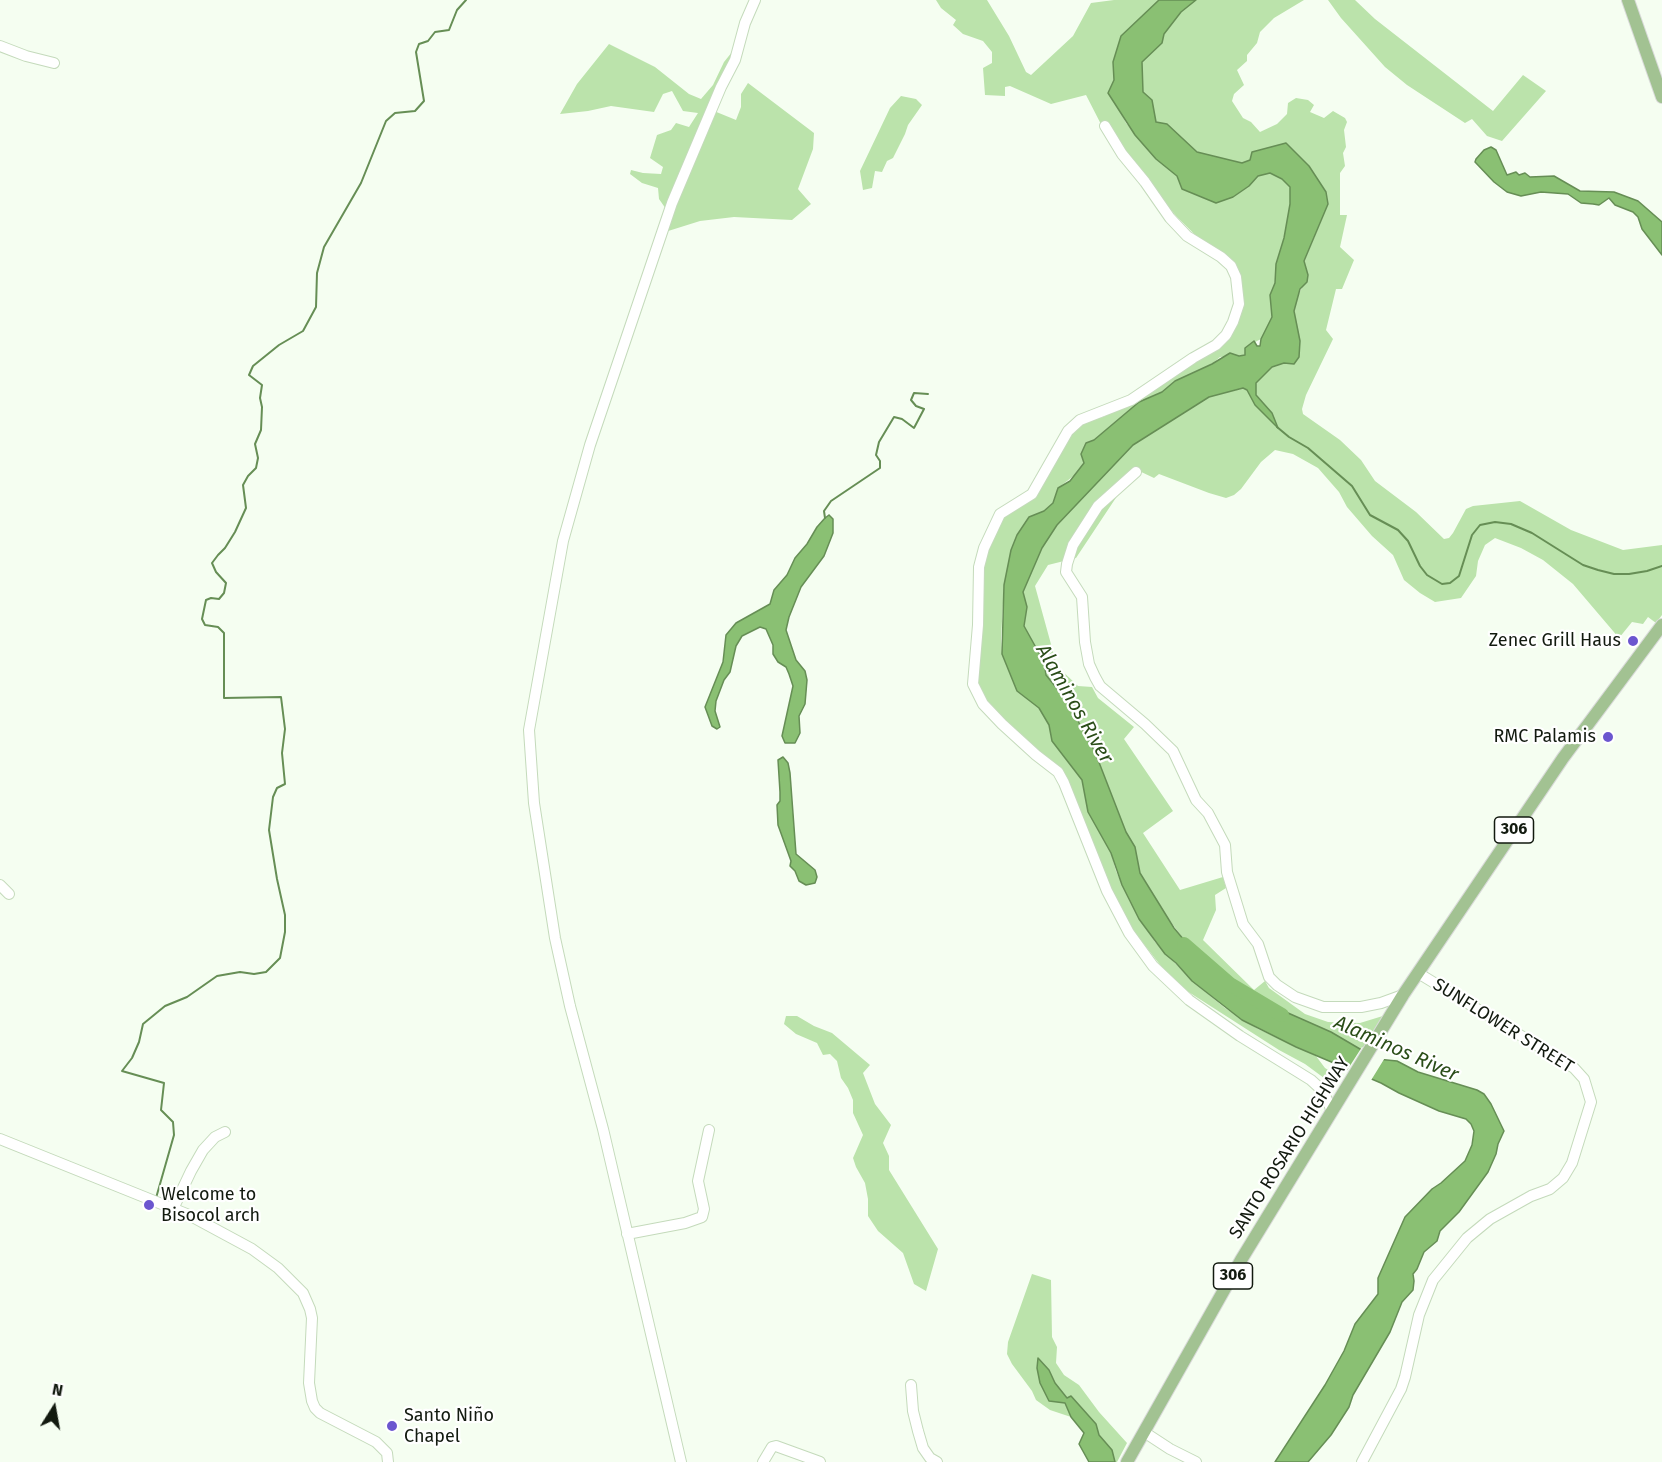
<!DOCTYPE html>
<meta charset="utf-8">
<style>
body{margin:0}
#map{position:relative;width:1662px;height:1462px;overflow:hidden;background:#f5fef1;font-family:"Fira Sans",sans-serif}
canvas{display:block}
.north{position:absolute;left:24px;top:1378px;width:60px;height:60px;-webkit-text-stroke:4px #fff;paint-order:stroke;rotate:11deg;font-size:16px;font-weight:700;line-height:24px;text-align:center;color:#121a0f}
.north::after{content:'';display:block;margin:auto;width:21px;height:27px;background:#121a0f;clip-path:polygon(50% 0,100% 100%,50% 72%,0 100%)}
</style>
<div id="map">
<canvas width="1662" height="1462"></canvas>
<div class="north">N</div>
</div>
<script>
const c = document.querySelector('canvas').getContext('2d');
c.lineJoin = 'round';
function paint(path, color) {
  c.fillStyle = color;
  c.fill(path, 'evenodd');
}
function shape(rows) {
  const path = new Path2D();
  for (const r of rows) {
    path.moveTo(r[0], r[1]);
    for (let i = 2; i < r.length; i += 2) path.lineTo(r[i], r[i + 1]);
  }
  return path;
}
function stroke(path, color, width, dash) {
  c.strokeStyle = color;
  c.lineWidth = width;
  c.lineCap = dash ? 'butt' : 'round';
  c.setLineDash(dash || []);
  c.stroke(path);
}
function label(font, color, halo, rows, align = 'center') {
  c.font = font + ' "Fira Sans",sans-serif';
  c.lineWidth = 4.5;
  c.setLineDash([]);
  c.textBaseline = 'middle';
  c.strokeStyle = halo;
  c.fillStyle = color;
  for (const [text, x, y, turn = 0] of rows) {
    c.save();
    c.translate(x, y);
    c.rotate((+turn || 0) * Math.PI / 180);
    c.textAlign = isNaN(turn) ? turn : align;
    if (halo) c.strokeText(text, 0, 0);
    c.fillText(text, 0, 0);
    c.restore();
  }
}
const green = shape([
 [936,0,987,0,1009,36,1026,72,1031,75,1073,36,1091,3,1114,0,1159,0,1121,36,1113,62,1114,80,1108,93,1114,99,1126,123,1156,159,1178,176,1182,189,1216,203,1233,197,1249,186,1258,176,1270,173,1282,179,1290,187,1290,204,1284,238,1276,264,1275,283,1270,295,1272,317,1266,331,1261,339,1249,345,1245,355,1220,357,1212,364,1175,381,1162,392,1139,402,1094,440,1086,443,1084,463,1076,474,1058,488,1053,503,1044,511,1029,517,1017,535,1011,550,1004,585,1001,639,1002,654,1017,691,1039,708,1049,725,1052,741,1082,780,1088,812,1111,853,1116,871,1130,902,1155,942,1192,981,1225,1008,1258,1029,1316,1056,1325,1068,1338,1076,1331,1087,1324,1078,1305,1064,1279,1050,1187,991,1161,966,1132,929,1111,891,1066,782,1003,723,975,684,979,573,1001,517,1026,502,1068,435,1085,422,1103,417,1123,407,1232,330,1238,277,1177,217,1106,134,1086,95,1051,104,1010,86,1005,87,1005,96,985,95,983,68,992,63,992,52,983,41,963,34,953,25,956,20,941,8],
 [1196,0,1304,0,1274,18,1260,32,1257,43,1247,55,1247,61,1237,70,1244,85,1234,94,1232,101,1243,118,1251,122,1260,132,1277,124,1287,114,1288,103,1296,98,1308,100,1314,105,1310,112,1324,118,1333,111,1345,118,1347,122,1344,130,1346,147,1343,153,1345,166,1340,173,1340,215,1347,215,1340,247,1354,260,1342,289,1336,289,1326,330,1333,339,1306,395,1302,409,1303,414,1340,440,1361,460,1375,481,1416,512,1444,539,1449,538,1453,533,1466,509,1473,506,1520,501,1571,530,1623,550,1662,545,1662,615,1656,623,1648,617,1643,624,1632,622,1619,638,1573,584,1543,560,1521,548,1495,538,1485,545,1478,561,1476,576,1461,598,1435,602,1420,593,1404,580,1393,555,1372,536,1347,507,1339,492,1318,468,1293,454,1275,450,1261,462,1241,489,1234,495,1226,498,1209,493,1159,474,1154,478,1135,469,1076,558,1048,565,1035,586,1057,666,1078,686,1092,687,1098,698,1134,727,1124,739,1173,811,1143,833,1180,890,1223,877,1226,888,1215,895,1216,910,1203,940,1254,990,1265,981,1269,988,1305,1014,1328,1022,1360,1023,1386,1015,1363,1051,1331,1032,1279,1009,1264,1006,1244,996,1204,964,1190,948,1160,907,1140,873,1135,847,1126,832,1095,752,1067,701,1046,675,1044,662,1024,626,1027,607,1023,592,1042,548,1057,525,1133,445,1209,397,1244,388,1247,390,1255,405,1277,426,1272,413,1256,395,1256,383,1272,367,1284,363,1296,326,1294,311,1296,300,1308,275,1304,262,1322,219,1326,192,1317,180,1251,160,1242,163,1197,152,1167,124,1156,122,1152,100,1143,92,1142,62,1162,43,1164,34,1181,12],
 [1328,0,1355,0,1375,19,1493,111,1523,75,1546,91,1502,141,1487,136,1472,119,1465,123,1407,85,1385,67,1341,18],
 [609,44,655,67,689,94,701,99,713,85,724,62,732,52,733,57,704,114,666,209,659,199,658,188,642,183,630,174,631,170,643,173,661,174,663,167,650,158,657,135,671,130,676,123,689,127,698,113,683,111,672,91,663,94,654,112,611,106,588,111,560,114,577,84],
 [748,83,814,133,813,149,798,189,811,204,792,220,734,217,700,221,665,232,714,111,736,120,741,107,741,94],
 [901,96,916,99,922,105,908,125,905,134,893,158,887,161,882,172,875,171,872,188,863,190,860,171,890,108],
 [786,1016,797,1016,814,1026,832,1033,870,1065,863,1073,875,1104,891,1125,883,1143,889,1156,889,1170,938,1249,926,1291,914,1284,903,1253,878,1231,868,1216,868,1199,865,1183,856,1167,853,1158,863,1135,853,1113,853,1100,848,1088,841,1078,837,1061,830,1054,823,1055,817,1043,796,1034,784,1024],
 [1032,1274,1051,1280,1052,1337,1057,1347,1056,1363,1064,1375,1079,1385,1099,1412,1127,1443,1117,1462,1115,1462,1112,1450,1099,1435,1096,1424,1071,1396,1067,1399,1055,1383,1049,1370,1038,1358,1037,1368,1040,1383,1049,1401,1065,1403,1071,1417,1050,1410,1036,1400,1032,1391,1012,1364,1007,1354,1008,1342]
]);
const water = shape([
 [1159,0,1196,0,1181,12,1164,34,1162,43,1142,62,1143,92,1152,100,1156,122,1167,124,1197,152,1242,163,1250,160,1252,152,1286,143,1309,166,1326,192,1328,204,1304,261,1308,275,1307,282,1300,289,1294,311,1300,341,1299,357,1294,364,1284,363,1272,367,1256,383,1256,395,1272,413,1278,428,1255,405,1247,390,1243,388,1209,397,1133,445,1057,525,1042,548,1023,592,1027,607,1024,626,1044,662,1046,675,1067,701,1095,752,1126,832,1135,847,1140,873,1174,928,1204,964,1244,996,1264,1006,1279,1009,1331,1032,1377,1059,1397,1061,1418,1072,1477,1090,1484,1094,1491,1104,1504,1131,1498,1144,1496,1154,1488,1172,1459,1212,1440,1231,1437,1241,1424,1252,1417,1269,1413,1274,1414,1281,1413,1290,1402,1302,1390,1332,1353,1395,1349,1407,1331,1435,1308,1462,1275,1462,1325,1385,1344,1351,1355,1324,1378,1294,1378,1278,1405,1217,1432,1189,1441,1183,1465,1161,1472,1145,1474,1131,1471,1124,1466,1119,1439,1111,1399,1093,1381,1083,1296,1047,1242,1020,1192,981,1176,963,1165,954,1139,919,1122,885,1111,853,1088,812,1082,780,1052,741,1049,725,1039,708,1017,691,1002,654,1004,585,1011,550,1017,535,1029,517,1044,511,1053,503,1058,488,1070,481,1084,463,1081,454,1086,443,1094,440,1139,402,1162,392,1175,381,1212,364,1230,353,1239,356,1245,355,1245,348,1254,341,1257,346,1260,346,1261,339,1272,317,1270,295,1275,283,1276,264,1284,238,1290,204,1290,187,1282,179,1270,173,1258,176,1249,186,1233,197,1216,203,1182,189,1177,176,1156,159,1135,135,1108,93,1114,80,1113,62,1121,36,1159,0],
 [1491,147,1496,150,1507,175,1516,172,1519,175,1525,173,1530,177,1554,176,1580,191,1614,192,1638,201,1662,222,1662,255,1642,229,1638,217,1633,212,1615,205,1609,198,1599,205,1593,204,1581,203,1568,194,1541,192,1521,196,1507,192,1494,182,1475,162,1476,159,1484,150,1491,147],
 [829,515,833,519,833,533,824,556,801,587,789,617,786,630,796,660,805,671,807,680,805,704,799,716,800,733,795,743,785,743,782,736,793,686,789,674,786,667,778,662,773,654,773,645,766,629,760,627,742,636,736,646,730,672,724,680,716,701,715,711,720,727,717,729,712,726,705,707,723,662,726,635,736,623,770,604,774,590,787,575,795,558,807,544,817,527,825,518,829,515],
 [783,757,788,763,790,773,796,854,815,870,817,877,815,883,806,885,799,881,795,871,790,866,791,861,778,825,777,805,780,801,780,792,778,760,783,757],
 [1038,1358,1049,1370,1055,1383,1067,1398,1071,1396,1096,1424,1099,1435,1112,1450,1115,1462,1089,1462,1079,1444,1084,1433,1071,1417,1065,1403,1049,1401,1040,1383,1037,1368,1038,1358]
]);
const pier = shape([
 [1362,1047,1377,1056,1386,1056,1370,1082,1346,1072]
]);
const stream = shape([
 [1277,427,1289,437,1308,448,1352,486,1370,515,1398,530,1408,541,1420,566,1427,575,1442,584,1450,583,1459,576,1472,535,1480,525,1495,522,1511,524,1532,533,1583,565,1598,570,1614,574,1629,574,1647,571,1662,566],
 [825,518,824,511,831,501,880,468,880,461,876,455,879,442,894,417,902,419,914,428,924,409,916,406,911,400,914,393,928,394],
 [156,1198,174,1135,173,1122,161,1110,164,1083,122,1071,132,1058,139,1042,143,1024,165,1006,187,997,217,976,240,972,254,974,266,972,280,958,285,932,285,915,277,879,269,830,273,797,277,788,285,784,282,753,285,729,281,697,224,698,224,633,218,627,205,625,202,619,206,600,211,598,219,599,224,593,226,583,216,572,212,563,218,555,225,548,235,532,246,508,243,485,248,476,256,468,258,458,255,444,261,430,262,407,260,398,262,385,249,375,253,366,279,345,303,331,316,307,317,273,324,247,361,183,386,121,395,113,415,111,424,101,416,52,419,44,428,41,435,32,449,30,457,10,466,0]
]);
const river = shape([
 [1184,944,1230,984,1282,1015]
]);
const minor = shape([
 [0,46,26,56,54,63],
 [1105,126,1122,154,1145,182,1170,218,1187,236,1221,257,1231,266,1236,277,1239,304,1233,322,1226,335,1216,345,1193,358,1131,400,1080,420,1068,431,1032,494,1000,514,984,548,979,567,978,625,973,684,983,704,1002,724,1036,755,1058,772,1064,783,1107,891,1129,933,1153,966,1189,1000,1240,1036,1311,1080,1323,1091,1332,1111],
 [1136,472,1098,506,1073,545,1067,564,1066,572,1082,597,1085,642,1089,664,1095,677,1100,686,1145,724,1173,751,1196,800,1208,813,1225,845,1227,872,1243,924,1258,944,1269,977,1277,985,1295,997,1323,1007,1361,1007,1381,1003,1403,995],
 [0,885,9,894],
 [0,1139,189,1215,252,1249,278,1268,303,1293,310,1309,312,1318,309,1383,312,1401,315,1408,320,1413,376,1442,387,1453,388,1462],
 [173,1209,191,1171,203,1150,215,1137,225,1132],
 [627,1234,685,1223,702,1217,704,1209,698,1181,709,1130],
 [911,1385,913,1411,918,1431,923,1448,930,1458,937,1462],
 [1144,1432,1170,1449,1196,1462],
 [681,1462,603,1129,570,1006,555,938,534,803,529,730,563,541,590,445,672,203,721,87,735,60,745,23,755,0],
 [763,1462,772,1447,776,1446,820,1462],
 [1362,1462,1401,1389,1405,1377,1419,1315,1433,1280,1467,1238,1490,1219,1531,1196,1550,1189,1563,1178,1572,1163,1591,1102,1584,1079,1574,1068,1418,973]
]);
const major = shape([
 [1628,0,1662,97],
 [1127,1462,1241,1260,1403,995,1563,758,1662,625]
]);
const markers = [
 [1633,641,6,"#6b56cf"],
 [1608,737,6,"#6b56cf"],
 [149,1205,6,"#6b56cf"],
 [392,1426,6,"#6b56cf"]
];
const shields = [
 [1514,830,39],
 [1233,1276,39]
];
const shieldNames = [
 ["306",1514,830],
 ["306",1233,1276]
];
const poiNames = [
 ["Zenec Grill Haus",1621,641],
 ["RMC Palamis",1596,737],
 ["Welcome to",161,1195,"left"],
 ["Bisocol arch",161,1216,"left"],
 ["Santo Niño",404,1416,"left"],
 ["Chapel",404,1437,"left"]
];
const streetNames = [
 ["SUNFLOWER STREET",1503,1026,32],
 ["SANTO ROSARIO HIGHWAY",1290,1148,-58]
];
const waterNames = [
 ["Alaminos River",1074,704,60],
 ["Alaminos River",1396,1049,24]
];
paint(green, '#bbe3ab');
paint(water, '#8ac073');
stroke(water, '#668e55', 1.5);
paint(pier, '#f5fef1');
stroke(stream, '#668e55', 2);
stroke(river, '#8ac073', 14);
stroke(minor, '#c4dabb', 12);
stroke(major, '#d9dad9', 14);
stroke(minor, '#fff', 10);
stroke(major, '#a2c292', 12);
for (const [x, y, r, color] of markers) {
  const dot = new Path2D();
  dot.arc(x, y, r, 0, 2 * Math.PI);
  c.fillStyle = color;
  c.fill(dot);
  stroke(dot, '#fff', 2);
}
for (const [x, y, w] of shields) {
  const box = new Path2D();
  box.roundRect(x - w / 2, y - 13, w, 26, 4.5);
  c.fillStyle = '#fff';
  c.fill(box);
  stroke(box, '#121a0f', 1.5);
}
label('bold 16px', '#121a0f', null, shieldNames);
label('18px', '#121a0f', '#fff', poiNames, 'right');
label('18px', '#121a0f', '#fff', streetNames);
label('italic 20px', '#2a4d18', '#fff', waterNames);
</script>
